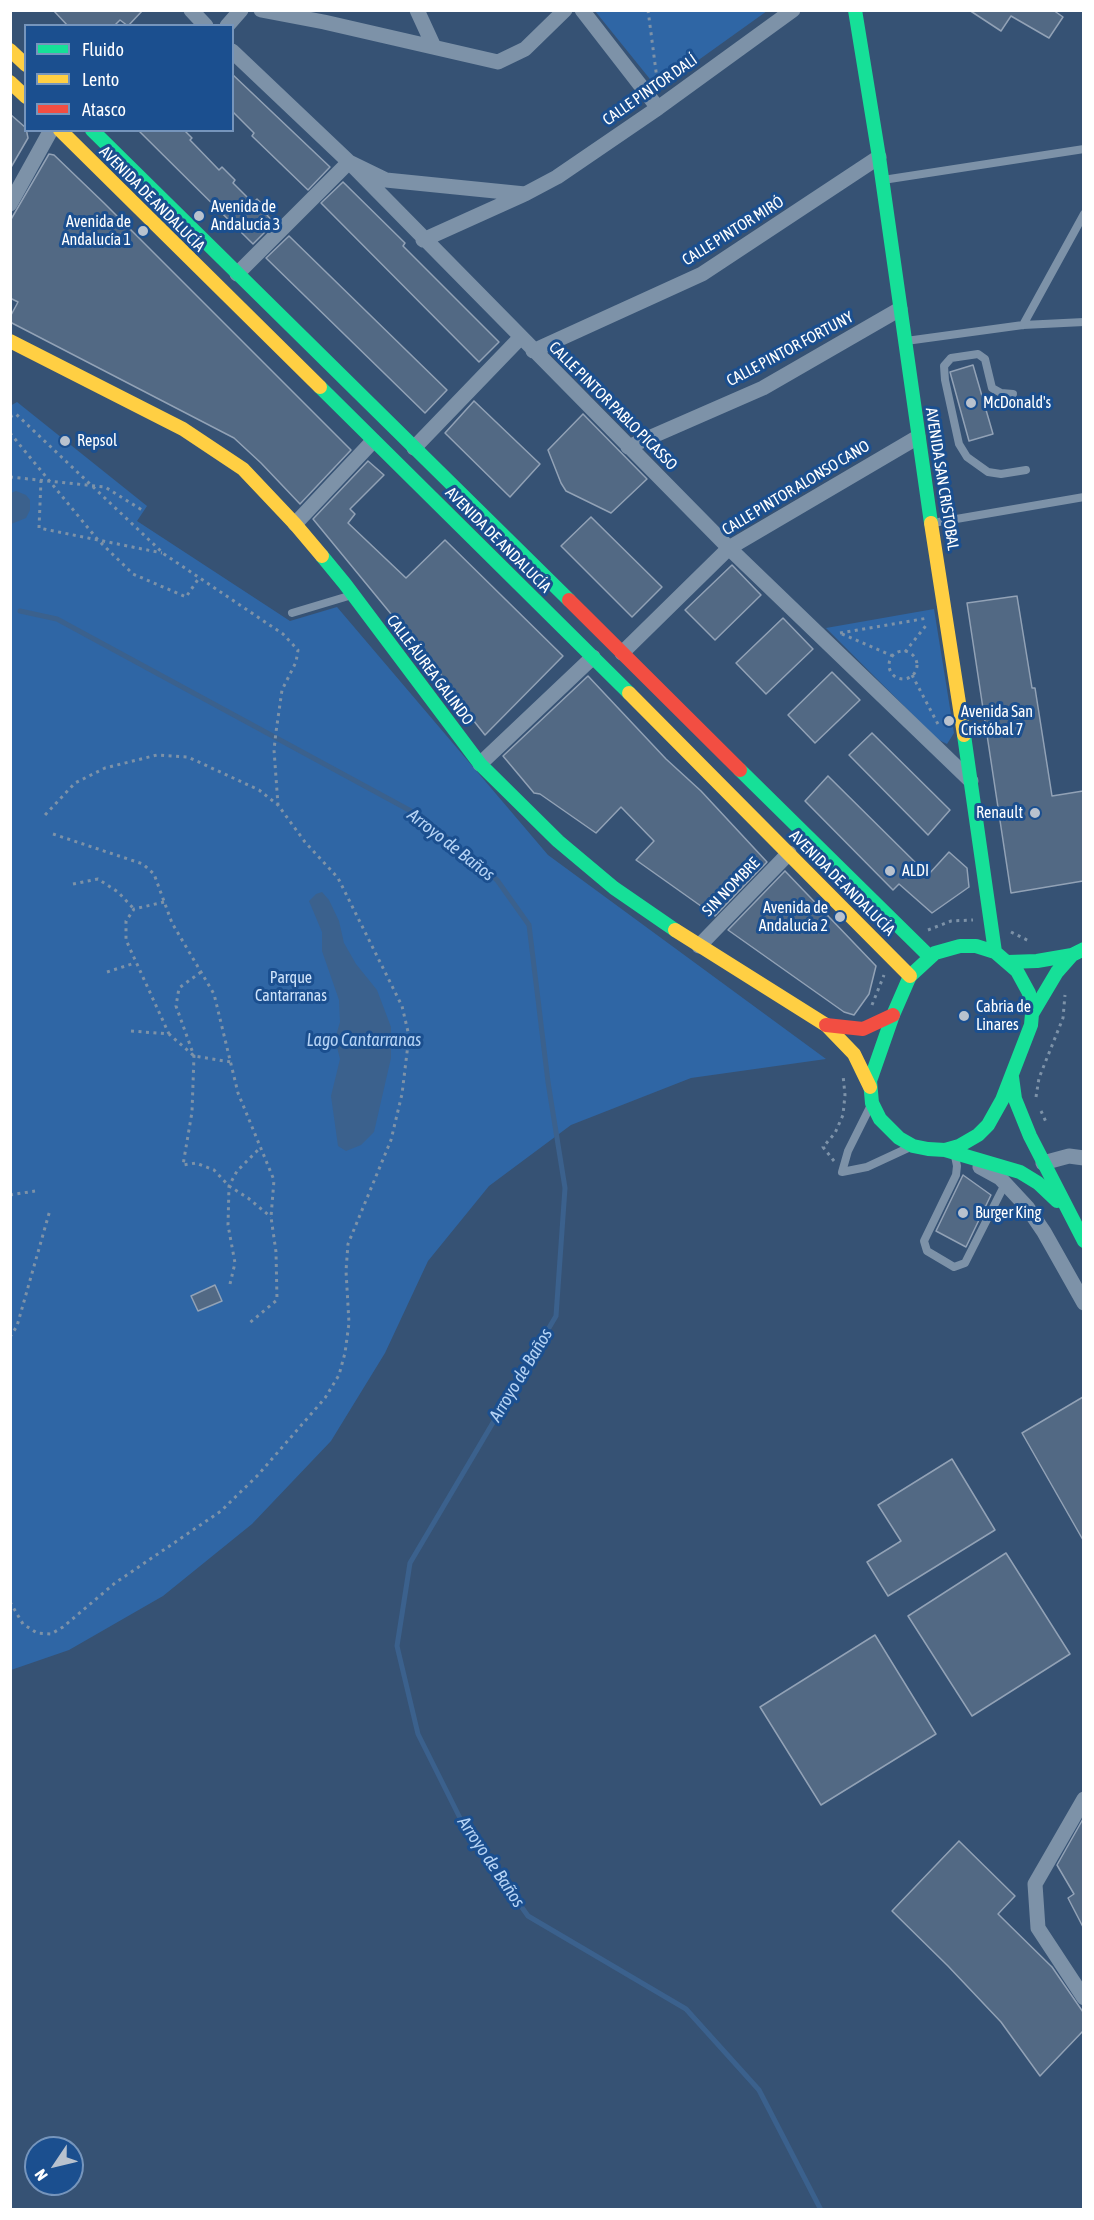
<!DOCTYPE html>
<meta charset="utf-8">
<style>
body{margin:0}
#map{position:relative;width:1094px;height:2220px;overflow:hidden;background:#365274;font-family:"Asap Condensed",sans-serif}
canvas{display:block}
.frame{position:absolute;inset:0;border:12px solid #fff;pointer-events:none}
.legend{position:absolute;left:24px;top:24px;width:210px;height:108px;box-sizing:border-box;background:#1b4f8f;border:2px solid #7695bc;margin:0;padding:8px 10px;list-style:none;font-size:18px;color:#fff}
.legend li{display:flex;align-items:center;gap:12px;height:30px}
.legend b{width:30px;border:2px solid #7695bc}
.north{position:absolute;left:24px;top:2136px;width:60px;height:60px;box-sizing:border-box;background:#1b4f8f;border:2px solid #7695bc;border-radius:50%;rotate:235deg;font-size:16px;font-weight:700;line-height:24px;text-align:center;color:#fff}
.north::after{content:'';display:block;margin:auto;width:21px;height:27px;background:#b9c2ce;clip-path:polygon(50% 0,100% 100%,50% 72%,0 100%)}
</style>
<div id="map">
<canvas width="1094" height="2220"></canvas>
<div class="frame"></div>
<ul class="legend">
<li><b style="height:8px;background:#16e098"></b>Fluido</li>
<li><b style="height:8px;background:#ffcf43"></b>Lento</li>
<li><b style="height:8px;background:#f24e42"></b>Atasco</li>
</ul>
<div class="north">N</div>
</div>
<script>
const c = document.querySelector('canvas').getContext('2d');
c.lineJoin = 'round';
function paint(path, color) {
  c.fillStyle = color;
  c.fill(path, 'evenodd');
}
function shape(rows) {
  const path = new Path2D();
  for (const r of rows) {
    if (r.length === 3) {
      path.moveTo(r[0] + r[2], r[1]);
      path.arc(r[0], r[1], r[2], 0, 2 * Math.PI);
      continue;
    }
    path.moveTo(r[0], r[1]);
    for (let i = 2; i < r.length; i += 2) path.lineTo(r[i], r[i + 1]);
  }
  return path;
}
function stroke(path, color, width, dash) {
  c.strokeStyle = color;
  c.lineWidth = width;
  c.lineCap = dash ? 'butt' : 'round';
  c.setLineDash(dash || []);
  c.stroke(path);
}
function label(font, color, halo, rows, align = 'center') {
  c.font = font + ' "Asap Condensed",sans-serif';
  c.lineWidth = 6;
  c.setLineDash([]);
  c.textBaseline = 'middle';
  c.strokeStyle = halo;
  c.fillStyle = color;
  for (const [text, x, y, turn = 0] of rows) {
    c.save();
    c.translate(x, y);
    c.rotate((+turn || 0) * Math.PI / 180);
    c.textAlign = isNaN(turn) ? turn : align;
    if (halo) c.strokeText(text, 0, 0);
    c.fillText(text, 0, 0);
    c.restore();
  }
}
const green = shape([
 [595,11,767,11,658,89],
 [17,402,147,506,137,521,290,621,337,607,548,855,826,1059,691,1078,571,1125,489,1186,428,1261,385,1353,331,1441,252,1524,163,1596,69,1650,11,1670,10,406],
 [934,609,954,733,947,744,937,739,826,628]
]);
const water = shape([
 [16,491,26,495,30,500,30,510,26,518,11,524,11,493],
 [322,892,329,900,339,921,344,943,356,964,377,990,391,1027,391,1058,374,1132,361,1145,346,1151,338,1146,331,1096,340,1059,335,1039,340,1022,339,1000,322,951,322,932,309,901,316,894]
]);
const stream = shape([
 [20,611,57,619,422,817,497,880,529,925,548,1082,565,1188,556,1316,410,1563,397,1646,418,1734,464,1826,528,1916,686,2009,759,2090,821,2210]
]);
const building = shape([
 [53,10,143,10,128,26,120,20,114,26,68,26,53,10],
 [969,10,1053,10,1063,17,1049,38,1011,16,1001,31,969,10],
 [232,74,330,167,308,190,252,136,254,133,232,111,232,74],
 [10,114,26,128,28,138,10,169,10,114],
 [138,130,184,130,192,138,190,140,219,170,222,167,235,180,233,183,253,203,257,199,270,212,267,215,274,223,253,244,138,130],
 [49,154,54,155,104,203,351,450,300,504,261,463,234,438,10,322,10,317,18,302,10,298,10,221,49,154],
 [343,182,405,243,403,246,499,342,479,362,321,203,343,182],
 [289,236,447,390,425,413,266,258,289,236],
 [973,365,993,434,969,441,950,372,973,365],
 [474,401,540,464,510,497,445,433,474,401],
 [583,414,647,479,611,513,566,491,561,483,548,450,583,414],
 [368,461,384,475,350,509,355,514,348,523,406,578,445,540,563,656,485,735,462,706,465,704,313,519,368,461],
 [591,517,662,587,632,617,561,546,591,517],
 [732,565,761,595,715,640,685,610,732,565],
 [1017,596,1032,688,1035,688,1052,796,1083,791,1083,881,1011,893,967,603,1017,596],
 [783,618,813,649,766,694,736,663,783,618],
 [832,672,860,700,815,743,788,715,832,672],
 [588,676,666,759,701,791,767,862,715,916,636,860,654,841,621,807,596,833,540,794,534,793,503,756,588,676],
 [872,733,950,810,928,835,849,755,872,733],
 [828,776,928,875,949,852,967,868,969,887,932,913,899,884,893,890,805,801,828,776],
 [785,871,876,966,869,994,854,1015,844,1012,728,930,785,871],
 [963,1175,991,1195,966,1247,936,1231,963,1175],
 [215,1285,222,1301,198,1311,191,1296,215,1285],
 [1083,1397,1083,1540,1022,1433,1083,1397],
 [952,1459,995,1530,888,1596,867,1562,901,1541,878,1505,952,1459],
 [1006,1553,1070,1654,972,1716,908,1616,1006,1553],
 [875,1635,936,1734,821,1805,760,1707,875,1635],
 [1083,1819,1083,1927,1068,1898,1074,1894,1057,1865,1083,1819],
 [959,1841,1015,1896,998,1914,1052,1967,1083,2012,1083,2031,1040,2076,1001,2022,948,1966,892,1911,959,1841]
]);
const path = shape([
 [648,10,657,79],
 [10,417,16,414,164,554,283,634,298,650,296,662,282,690,276,732,274,750,278,805],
 [10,433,98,540,133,574,186,597,199,578],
 [10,477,105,487,142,510],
 [41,480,39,528,162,553],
 [840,633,928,618],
 [842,634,893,656],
 [903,665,14],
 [905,652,928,623],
 [912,675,940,728],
 [53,834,143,864,154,874,172,923,214,994,238,1093,274,1180,271,1217,276,1252,277,1300,247,1325],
 [73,884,98,879,118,892,134,909],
 [164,902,134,909,126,921,126,940,169,1034],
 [928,930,951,921,973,920],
 [1011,932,1029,941],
 [107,972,135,963],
 [201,972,179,988,176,1006,194,1056,192,1112,183,1165,196,1163,214,1170,229,1186,248,1198,271,1217],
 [872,1005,884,975],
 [131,1031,169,1034,194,1056,231,1062],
 [1036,1097,1039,1078,1063,1018,1065,995],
 [1041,1111,1047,1124],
 [834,1161,823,1147,835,1133,843,1115,845,1095,843,1075],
 [10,1195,35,1191],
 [230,1284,235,1263,228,1225,229,1186,237,1171,260,1148],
 [10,1337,17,1326,50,1210],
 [10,1602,23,1624,37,1633,51,1634,63,1627,115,1583,221,1511,258,1475,325,1398,339,1375,345,1353,349,1323,346,1271,348,1244,391,1140,402,1094,409,1036,402,1006,338,878,305,842,278,805,259,790,188,757,157,755,105,768,75,783,45,815]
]);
const lane = shape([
 [883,180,1084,149],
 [1023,325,1084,214],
 [906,341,1023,325,1084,322],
 [1013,394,1001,393,992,388,985,359,978,354,951,358,944,366,945,380,959,444,967,457,988,472,1001,474,1026,470],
 [933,523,1084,497],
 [292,613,352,595],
 [870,1107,848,1151,842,1172,867,1167,908,1148],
 [955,1156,957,1166,956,1175,924,1241,927,1251,954,1267,965,1263,1005,1184]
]);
const street = shape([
 [191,10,206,26],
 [261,10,324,22,498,62,525,49,565,10],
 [417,10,434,47],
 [582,10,658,108],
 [227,26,241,10],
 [232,51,349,162,729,548,971,781],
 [10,204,51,130],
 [423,240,525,194,557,177,658,108,793,10],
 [237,274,349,162,386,180,525,194],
 [533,351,702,274,879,157],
 [628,447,763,388,900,309],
 [414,448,520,338],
 [295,524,373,441],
 [622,653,729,548,918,437],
 [480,764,593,657],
 [699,946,789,853],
 [1043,1163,1069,1156,1084,1158],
 [980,1167,1000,1178,1027,1207,1044,1232,1084,1303],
 [1084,1799,1035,1884,1038,1928,1084,1998]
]);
const fast = shape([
 [855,10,879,157,931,523],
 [92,130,569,600],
 [320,387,629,693],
 [322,556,345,584,480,764,558,841,614,888,675,930],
 [964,735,995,952],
 [740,770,930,957],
 [960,946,976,946,995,952,1017,971,1029,993,1032,1014,1031,1025,1002,1100,988,1125,978,1135,959,1146,945,1150,928,1149,913,1146,899,1138,880,1119,872,1103,870,1081,893,1015,910,976,935,953,960,946],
 [1008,962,1037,961,1072,955,1084,949],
 [1032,1014,1057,972,1072,955],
 [1012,1077,1015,1099,1030,1136,1084,1241],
 [945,1150,1020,1172,1038,1183,1057,1201]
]);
const slow = shape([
 [10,50,26,65],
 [10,82,26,97],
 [60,130,320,387],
 [10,341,183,429,243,469,295,524,322,556],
 [931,523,964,735],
 [629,693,910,976],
 [675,930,826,1025,854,1054,870,1087]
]);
const jam = shape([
 [569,600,740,770],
 [826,1025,863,1029,893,1015]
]);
const markers = [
 [199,216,6,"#b9c2ce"],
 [143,231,6,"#b9c2ce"],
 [971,403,6,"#b9c2ce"],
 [65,441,6,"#b9c2ce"],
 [949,721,6,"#b9c2ce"],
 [1035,813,6,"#b9c2ce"],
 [890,871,6,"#b9c2ce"],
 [840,917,6,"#b9c2ce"],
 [964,1016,6,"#b9c2ce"],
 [963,1213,6,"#b9c2ce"]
];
const streetNames = [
 ["CALLE PINTOR DALÍ",650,90,-35],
 ["AVENIDA DE ANDALUCÍA",152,199,45],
 ["CALLE PINTOR MIRÓ",733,231,-32],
 ["CALLE PINTOR FORTUNY",790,349,-28],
 ["CALLE PINTOR PABLO PICASSO",613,406,45],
 ["AVENIDA SAN CRISTOBAL",942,479,81],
 ["CALLE PINTOR ALONSO CANO",796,488,-31],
 ["AVENIDA DE ANDALUCÍA",498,540,45],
 ["CALLE ÁUREA GALINDO",430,670,53],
 ["AVENIDA DE ANDALUCÍA",842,883,45],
 ["SIN NOMBRE",731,887,-46]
];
const poiNames = [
 ["Avenida de",211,207],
 ["Andalucía 3",211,225],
 ["Avenida de",131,222,"right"],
 ["Andalucía 1",131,240,"right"],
 ["McDonald's",983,403],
 ["Repsol",77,441],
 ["Avenida San",961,712],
 ["Cristóbal 7",961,730],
 ["Renault",1023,813,"right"],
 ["ALDI",902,871],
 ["Avenida de",828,908,"right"],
 ["Andalucía 2",828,926,"right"],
 ["Cabria de",976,1007],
 ["Linares",976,1025],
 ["Burger King",975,1213]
];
const parkNames = [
 ["Parque",291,978],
 ["Cantarranas",291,996]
];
const waterNames = [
 ["Arroyo de Baños",451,845,38],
 ["Lago Cantarranas",364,1040],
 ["Arroyo de Baños",521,1375,-59],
 ["Arroyo de Baños",491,1862,56]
];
paint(green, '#2f66a5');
paint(water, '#3b618d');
stroke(stream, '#3b618d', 5);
paint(building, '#526984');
stroke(building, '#92a2b6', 1.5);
stroke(path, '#7d92a8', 3, [3, 4.5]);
stroke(lane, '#7d92a8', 8);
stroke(street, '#7d92a8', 15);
stroke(fast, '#16e098', 14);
stroke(slow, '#ffcf43', 14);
stroke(jam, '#f24e42', 14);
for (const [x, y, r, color] of markers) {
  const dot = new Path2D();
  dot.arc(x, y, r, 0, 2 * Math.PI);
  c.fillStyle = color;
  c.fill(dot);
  stroke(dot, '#1b4f8f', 2);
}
label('16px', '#fff', '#1b4f8f', streetNames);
label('16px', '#fff', '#1b4f8f', poiNames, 'left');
label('16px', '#cfe3fa', '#1b4f8f', parkNames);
label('italic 18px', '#b5d3f5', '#1b4f8f', waterNames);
</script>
